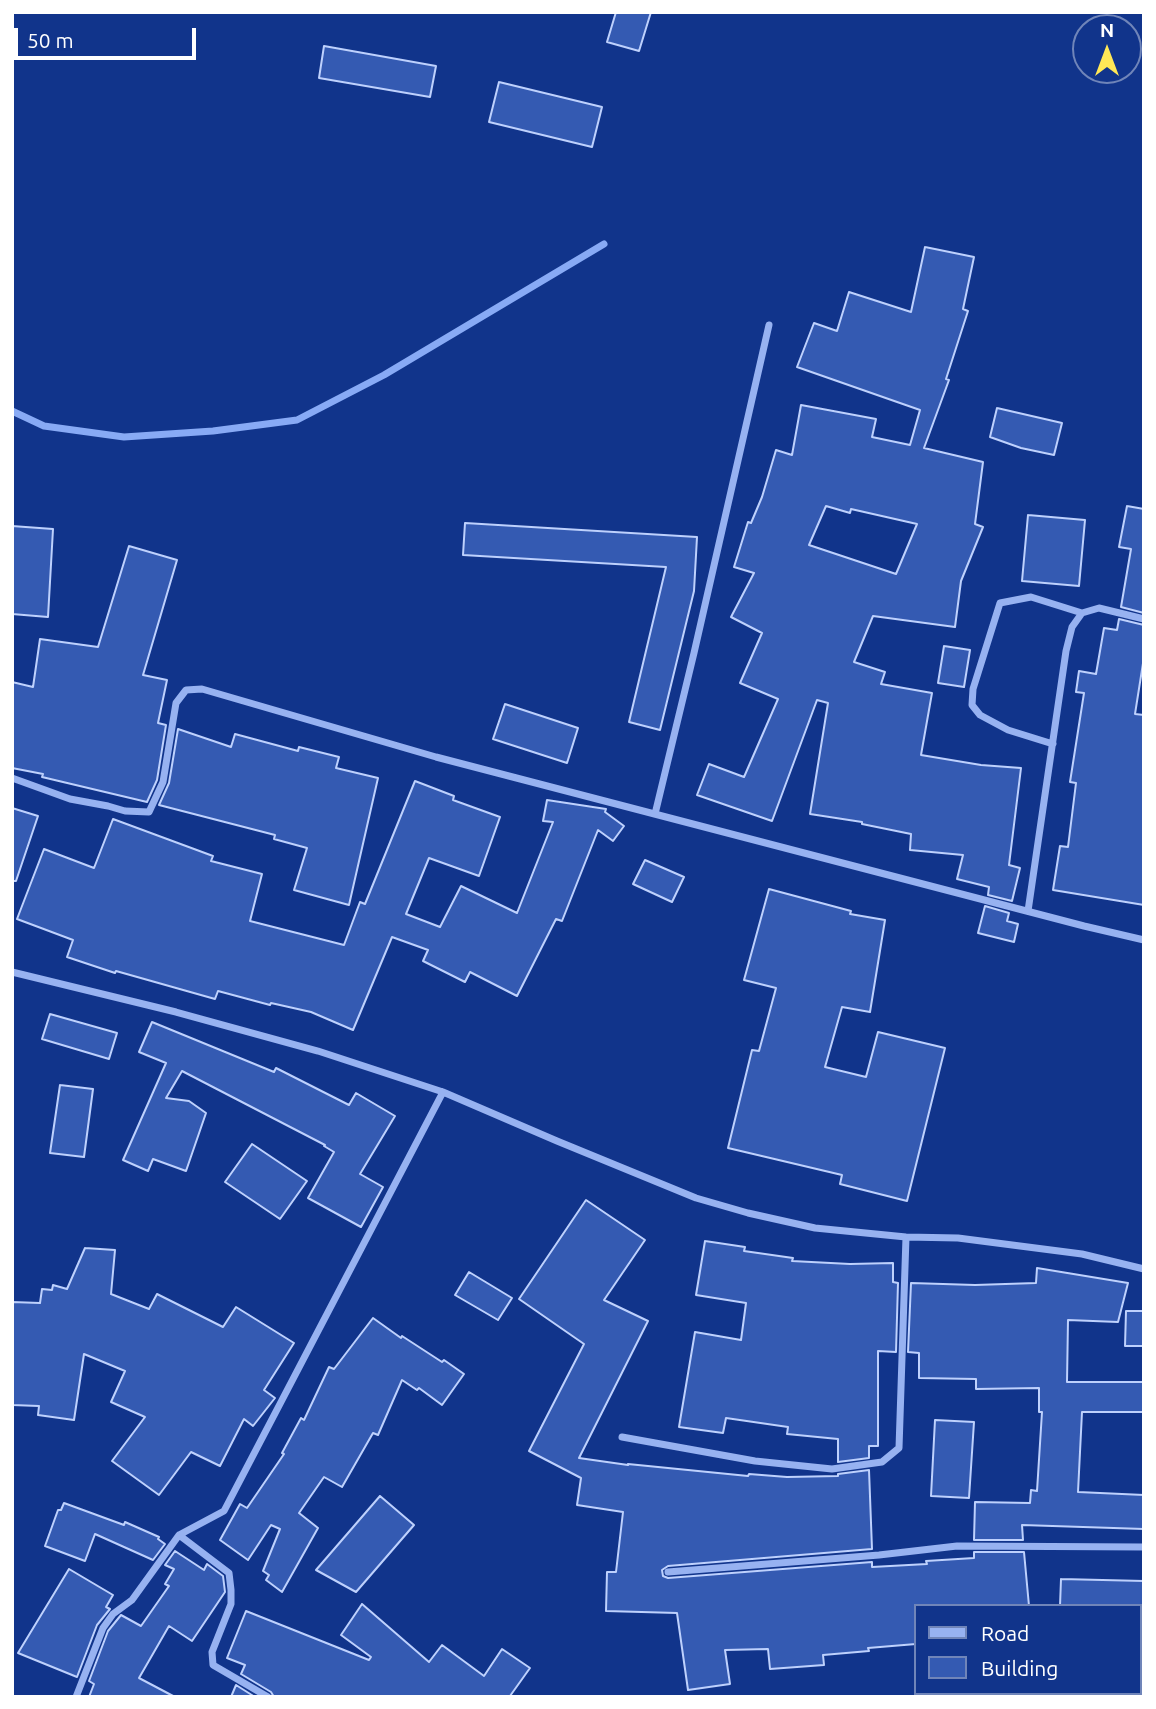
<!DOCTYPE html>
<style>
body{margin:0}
#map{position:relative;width:1156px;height:1709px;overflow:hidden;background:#11348b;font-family:Ubuntu,sans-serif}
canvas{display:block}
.frame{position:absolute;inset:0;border:14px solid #fff;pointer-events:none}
.legend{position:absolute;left:914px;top:1604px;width:228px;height:91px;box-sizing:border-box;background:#11348b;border:2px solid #7085b9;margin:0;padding:9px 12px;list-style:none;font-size:21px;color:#fff}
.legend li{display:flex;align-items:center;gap:14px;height:35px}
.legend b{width:35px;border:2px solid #7085b9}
.north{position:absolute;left:1072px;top:14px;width:70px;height:70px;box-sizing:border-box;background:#11348b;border:2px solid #7085b9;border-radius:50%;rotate:0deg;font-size:19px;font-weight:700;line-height:28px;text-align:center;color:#fff}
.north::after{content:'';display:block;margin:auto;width:24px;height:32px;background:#ffe857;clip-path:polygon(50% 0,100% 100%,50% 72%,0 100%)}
.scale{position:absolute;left:14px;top:28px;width:182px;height:32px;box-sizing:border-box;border:4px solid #fff;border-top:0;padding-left:9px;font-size:21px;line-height:24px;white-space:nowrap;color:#fff;-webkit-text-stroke:5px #11348b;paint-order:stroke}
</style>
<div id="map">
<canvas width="1156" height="1709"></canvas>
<div class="frame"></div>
<ul class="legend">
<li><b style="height:9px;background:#97b2f1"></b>Road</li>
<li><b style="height:19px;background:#345ab2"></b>Building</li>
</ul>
<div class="north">N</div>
<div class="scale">50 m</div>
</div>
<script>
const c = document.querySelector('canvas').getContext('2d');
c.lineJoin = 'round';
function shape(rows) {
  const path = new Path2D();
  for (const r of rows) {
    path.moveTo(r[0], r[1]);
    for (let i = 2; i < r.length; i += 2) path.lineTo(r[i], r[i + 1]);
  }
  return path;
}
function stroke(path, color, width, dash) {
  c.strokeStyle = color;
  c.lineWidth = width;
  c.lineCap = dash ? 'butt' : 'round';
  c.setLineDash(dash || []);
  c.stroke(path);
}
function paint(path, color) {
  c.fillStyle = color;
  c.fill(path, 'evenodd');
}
const stream = shape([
 [12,411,44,426,124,437,213,431,297,420,384,375,604,244]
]);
const building = shape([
 [616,12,651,12,639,51,607,42,616,12],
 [324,46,436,66,430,97,319,78,324,46],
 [499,82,602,107,592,147,489,122,499,82],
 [925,247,974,257,963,309,968,311,946,379,949,380,924,448,983,462,975,524,983,527,961,581,955,627,873,616,854,662,885,672,881,684,932,693,921,755,981,765,1021,768,1009,865,1020,868,1012,901,988,895,989,887,957,879,963,855,910,850,911,834,862,824,862,822,810,814,828,703,817,700,772,821,697,795,709,764,744,777,778,699,740,683,762,633,731,617,754,573,734,567,748,522,751,523,762,497,776,450,792,455,801,405,876,419,872,437,910,445,920,410,797,367,814,323,837,331,849,292,911,312,925,247],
 [826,506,850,513,851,509,917,524,896,574,809,545,826,506],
 [997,408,1062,423,1054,455,1021,448,990,437,997,408],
 [1127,506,1144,509,1144,613,1121,607,1131,549,1119,547,1127,506],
 [1028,515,1085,520,1079,586,1022,581,1028,515],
 [465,523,697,537,694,591,660,730,629,722,666,567,463,555,465,523],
 [12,526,53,529,48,617,12,614,12,526],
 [129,546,177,560,143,675,167,680,158,723,166,725,157,780,147,802,42,777,43,774,12,768,12,682,33,687,40,639,98,647,129,546],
 [1119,619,1144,625,1144,657,1135,714,1144,715,1144,905,1053,890,1060,846,1068,847,1076,783,1070,782,1084,693,1076,692,1079,671,1096,674,1104,628,1117,630,1119,619],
 [944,646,970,650,964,687,938,683,944,646],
 [505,704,578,728,567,763,493,739,505,704],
 [178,729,231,747,235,734,298,751,299,747,339,757,336,768,378,778,349,905,294,890,307,848,274,839,275,835,159,805,169,783,178,729],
 [415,781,454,796,453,800,500,817,479,876,429,858,406,914,440,927,461,886,517,913,553,822,543,821,547,800,606,809,605,812,624,826,613,841,598,830,562,921,556,919,517,996,470,972,465,982,423,961,428,950,392,937,353,1030,311,1012,271,1003,270,1005,218,991,215,999,116,971,115,973,67,957,73,940,17,919,44,849,94,868,113,819,213,856,211,861,262,874,250,921,344,945,360,902,365,904,415,781],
 [12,808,38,816,16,881,12,881,12,808],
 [645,860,684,877,672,902,633,884,645,860],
 [769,889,851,911,850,914,885,920,870,1012,842,1007,825,1067,866,1077,878,1032,945,1048,907,1201,840,1184,842,1175,728,1148,752,1050,759,1051,776,988,744,980,769,889],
 [985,906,1009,913,1007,921,1018,924,1014,942,978,933,985,906],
 [50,1014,117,1033,109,1059,42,1039,50,1014],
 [152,1022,274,1072,276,1068,349,1105,356,1093,395,1116,360,1174,383,1187,361,1227,308,1198,334,1152,324,1146,325,1145,182,1071,166,1098,189,1101,206,1113,186,1171,153,1159,148,1171,123,1160,166,1063,139,1052,152,1022],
 [60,1085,93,1089,84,1157,50,1153,60,1085],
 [252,1144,307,1181,280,1219,225,1182,252,1144],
 [586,1200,645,1240,604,1300,648,1321,579,1458,628,1465,628,1464,748,1476,749,1474,787,1477,838,1476,838,1474,869,1470,872,1549,668,1566,662,1570,663,1576,668,1578,872,1562,872,1567,927,1564,926,1561,974,1558,974,1552,1024,1552,1029,1606,916,1606,916,1644,868,1648,869,1651,823,1655,824,1665,770,1669,768,1649,725,1650,730,1684,688,1690,677,1613,606,1611,607,1572,616,1572,623,1512,577,1505,581,1478,529,1451,584,1344,519,1299,586,1200],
 [705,1241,745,1247,744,1251,793,1258,792,1261,850,1264,893,1263,893,1282,898,1283,896,1352,878,1351,878,1446,869,1446,869,1458,838,1462,838,1439,787,1434,788,1427,726,1418,723,1433,679,1427,695,1332,741,1340,746,1303,696,1295,705,1241],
 [85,1248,115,1250,111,1294,149,1309,157,1294,223,1327,236,1307,294,1343,264,1390,275,1398,253,1426,244,1419,220,1466,191,1452,159,1495,112,1461,145,1417,111,1402,125,1371,84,1354,74,1420,38,1415,39,1406,12,1405,12,1302,40,1303,42,1289,52,1290,53,1285,67,1289,85,1248],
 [1037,1268,1128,1283,1118,1322,1068,1320,1067,1382,1144,1382,1144,1412,1082,1412,1078,1492,1144,1495,1144,1529,1022,1525,1023,1540,974,1540,975,1502,1030,1503,1031,1490,1037,1491,1042,1412,1039,1412,1039,1388,976,1389,976,1379,919,1378,919,1353,908,1352,911,1283,975,1285,1036,1283,1037,1268],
 [469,1272,512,1298,498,1320,455,1295,469,1272],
 [1126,1311,1144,1311,1144,1346,1125,1346,1126,1311],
 [373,1318,401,1338,402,1336,442,1362,444,1360,464,1374,442,1405,419,1388,417,1390,402,1380,378,1435,373,1433,342,1487,324,1477,299,1513,318,1528,282,1592,266,1580,269,1575,263,1571,280,1529,271,1525,248,1560,220,1540,240,1504,247,1508,284,1454,282,1453,301,1418,304,1420,329,1367,334,1369,373,1318],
 [935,1420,974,1422,969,1498,931,1496,935,1420],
 [380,1496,414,1525,356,1592,316,1570,380,1496],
 [64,1503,124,1525,125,1522,159,1537,158,1539,165,1544,153,1560,95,1534,85,1561,45,1546,58,1510,61,1510,64,1503],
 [175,1551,204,1570,207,1564,223,1576,225,1592,192,1641,169,1626,139,1678,175,1697,89,1697,94,1684,89,1681,108,1631,121,1615,141,1626,169,1586,165,1584,174,1569,165,1565,175,1551],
 [69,1569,113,1595,106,1607,110,1609,97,1625,77,1677,18,1653,69,1569],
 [1061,1579,1144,1581,1144,1606,1060,1606,1061,1579],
 [362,1604,429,1662,442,1645,484,1676,502,1649,530,1668,510,1696,512,1697,274,1697,271,1692,241,1674,245,1665,227,1658,246,1611,369,1660,371,1657,341,1635,362,1604],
 [236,1685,255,1697,231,1697,236,1685]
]);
const minor = shape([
 [1053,744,1008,730,980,715,972,705,973,689,1000,603,1031,597,1082,613],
 [12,778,70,799,108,806,125,811,149,812,163,782,176,703,186,690,202,689,436,757,1084,926,1144,940],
 [655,814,694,653,769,325],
 [1028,911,1066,651,1072,627,1082,613,1099,608,1144,619],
 [12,972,176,1012,318,1051,443,1092,557,1141,696,1198,748,1213,815,1228,906,1237,958,1238,1082,1254,1144,1269],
 [622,1437,755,1461,832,1469,882,1462,899,1448,906,1237],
 [179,1535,229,1573,231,1590,231,1604,212,1652,213,1665,268,1697],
 [668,1572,879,1555,957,1546,1144,1547],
 [76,1697,103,1628,113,1614,132,1600,179,1535,224,1511,443,1092]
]);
stroke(stream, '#88aaf5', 7);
paint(building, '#345ab2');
stroke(building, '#bed1fd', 2);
stroke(minor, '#97b2f1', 7);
</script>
